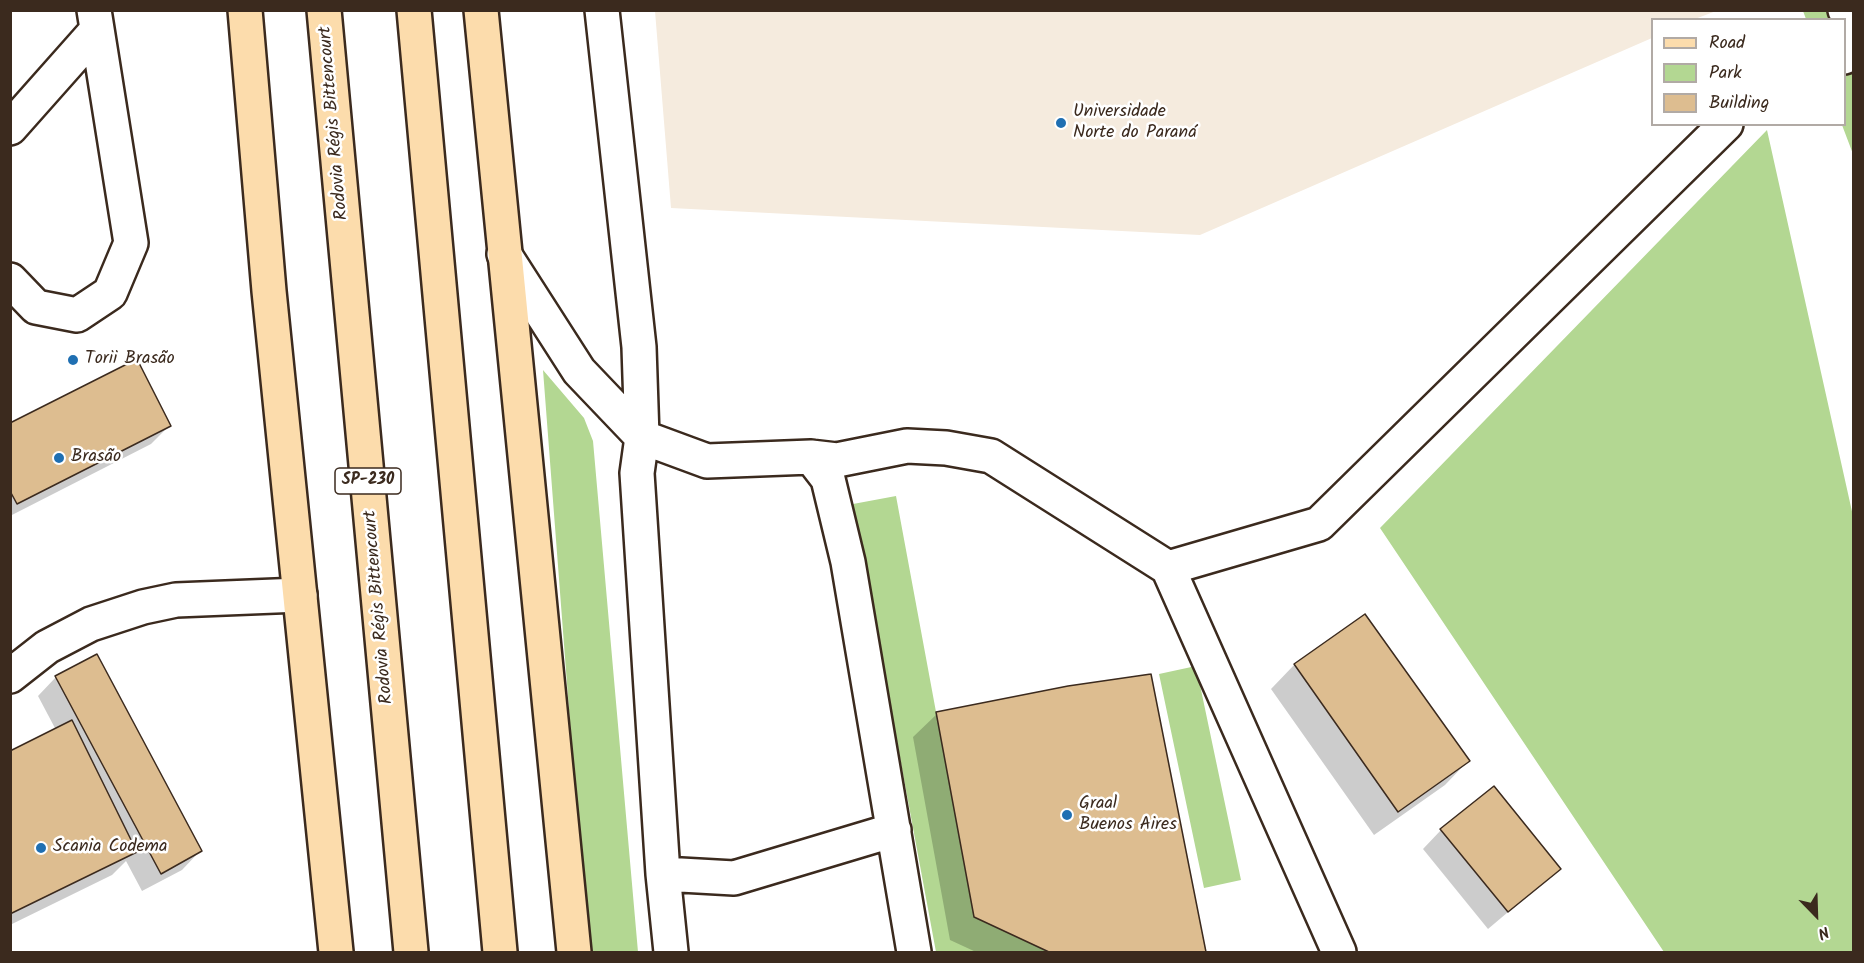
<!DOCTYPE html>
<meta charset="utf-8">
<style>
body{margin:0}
#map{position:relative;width:1864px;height:963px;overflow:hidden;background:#fff;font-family:Kalam,sans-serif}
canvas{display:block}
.frame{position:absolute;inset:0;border:12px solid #3b2a1e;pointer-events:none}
.legend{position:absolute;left:1651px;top:18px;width:195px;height:108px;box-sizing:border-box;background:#fff;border:2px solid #b1aaa5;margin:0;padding:8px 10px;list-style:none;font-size:18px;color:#3b2a1e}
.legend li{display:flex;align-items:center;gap:12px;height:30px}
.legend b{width:30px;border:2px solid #b1aaa5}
.north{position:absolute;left:1786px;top:885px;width:60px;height:60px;-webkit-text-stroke:4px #fff;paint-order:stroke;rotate:157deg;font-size:16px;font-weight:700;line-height:24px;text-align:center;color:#3b2a1e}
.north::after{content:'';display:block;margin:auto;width:21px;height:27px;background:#3b2a1e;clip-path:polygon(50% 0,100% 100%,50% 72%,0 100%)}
</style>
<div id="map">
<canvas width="1864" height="963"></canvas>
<div class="frame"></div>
<ul class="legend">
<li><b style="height:8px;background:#fcdcac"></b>Road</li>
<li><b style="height:16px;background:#b3d792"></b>Park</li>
<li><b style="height:16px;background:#ddbd90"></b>Building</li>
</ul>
<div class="north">N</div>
</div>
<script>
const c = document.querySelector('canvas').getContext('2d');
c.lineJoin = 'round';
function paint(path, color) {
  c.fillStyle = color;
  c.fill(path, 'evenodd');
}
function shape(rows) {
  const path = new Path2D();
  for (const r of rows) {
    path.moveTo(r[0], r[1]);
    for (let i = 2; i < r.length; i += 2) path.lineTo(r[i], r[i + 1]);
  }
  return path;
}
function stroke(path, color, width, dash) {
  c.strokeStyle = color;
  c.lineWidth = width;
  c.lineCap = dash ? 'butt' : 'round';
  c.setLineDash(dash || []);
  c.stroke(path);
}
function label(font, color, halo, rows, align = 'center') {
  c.font = font + ' Kalam,sans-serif';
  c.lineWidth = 5;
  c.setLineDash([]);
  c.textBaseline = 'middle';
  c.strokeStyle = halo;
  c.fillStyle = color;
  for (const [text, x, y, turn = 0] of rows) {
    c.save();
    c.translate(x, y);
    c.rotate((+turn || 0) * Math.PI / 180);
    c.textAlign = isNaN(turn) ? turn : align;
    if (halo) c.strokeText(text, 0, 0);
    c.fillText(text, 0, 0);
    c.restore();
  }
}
const built = shape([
 [655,11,655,10,1716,11,1695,19,1652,20,1652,38,1200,235,671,208]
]);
const green = shape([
 [1803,11,1853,11,1853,154,1842,125,1844,20,1806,19],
 [1767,130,1853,516,1853,952,1664,952,1380,528],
 [543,370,584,418,593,441,638,952,591,952,574,775],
 [896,496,974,917,1049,952,936,952,853,504],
 [1196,666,1241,880,1204,888,1159,674]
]);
const shadow = shape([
 [10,425,169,426,151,444,10,516],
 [1365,616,1468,761,1445,785,1374,835,1271,689,1294,665],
 [1150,675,1204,952,976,952,950,940,913,737,937,714],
 [56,677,200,851,182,870,142,891,126,861,112,875,10,925,10,752,56,730,38,696],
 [1441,830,1559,869,1488,929,1423,849]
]);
const building = shape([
 [137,359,171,426,17,504,10,491,10,423,137,359],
 [1365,614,1470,761,1398,812,1294,664,1365,614],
 [97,654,202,851,161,874,55,676,97,654],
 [1151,674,1206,952,1049,952,974,917,936,712,1068,686,1151,674],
 [72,720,137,852,10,914,10,751,72,720],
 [1494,786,1561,869,1508,912,1440,829,1494,786]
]);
const minor = shape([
 [602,10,639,347,642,437,637,473,663,874,671,952],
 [1845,10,1854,25],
 [1844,57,1854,53],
 [10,128,97,30],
 [504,254,579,371,642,437,707,461,811,457,828,479,848,562,914,952],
 [10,280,36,307,77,315,110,293,131,243,94,10],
 [811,457,837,460,907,446,946,448,991,456,1168,568,1339,952],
 [1168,568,1319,524,1726,124],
 [10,676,47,647,91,624,143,607,176,600,300,595],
 [663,874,734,878,894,830]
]);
const major = shape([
 [245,10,269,291,336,952],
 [481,10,574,952]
]);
const highway = shape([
 [324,10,411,952],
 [414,10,500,952]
]);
const markers = [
 [1061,123,6,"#1f6fb2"],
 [73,360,6,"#1f6fb2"],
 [59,458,6,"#1f6fb2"],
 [1067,815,6,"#1f6fb2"],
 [41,848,6,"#1f6fb2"]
];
const shields = [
 [368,481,66]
];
const shieldNames = [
 ["SP-230",368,481]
];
const poiNames = [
 ["Universidade",1073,113],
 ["Norte do Paraná",1073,134],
 ["Torii Brasão",85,360],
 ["Brasão",71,458],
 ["Graal",1079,805],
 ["Buenos Aires",1079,826],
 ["Scania Codema",53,848]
];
const streetNames = [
 ["Rodovia Régis Bittencourt",335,123,-95],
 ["Rodovia Régis Bittencourt",380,607,-95]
];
paint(built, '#f5ebde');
paint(green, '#b3d792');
paint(shadow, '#0003');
paint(building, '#ddbd90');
stroke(building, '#3b2a1e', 1.5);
stroke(minor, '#3b2a1e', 38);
stroke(major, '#3b2a1e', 38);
stroke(highway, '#3b2a1e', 38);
stroke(minor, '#fff', 33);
stroke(major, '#fcdcac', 33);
stroke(highway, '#fcdcac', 33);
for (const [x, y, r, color] of markers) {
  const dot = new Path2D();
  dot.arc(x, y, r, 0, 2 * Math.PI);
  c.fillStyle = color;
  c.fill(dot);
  stroke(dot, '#fff', 2);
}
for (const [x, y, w] of shields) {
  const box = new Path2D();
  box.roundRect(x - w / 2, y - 13, w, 26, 4.5);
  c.fillStyle = '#fff';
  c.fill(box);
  stroke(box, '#3b2a1e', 1.5);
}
label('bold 16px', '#3b2a1e', null, shieldNames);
label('18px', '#3b2a1e', '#fff', poiNames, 'left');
label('18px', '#3b2a1e', '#fff', streetNames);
</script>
